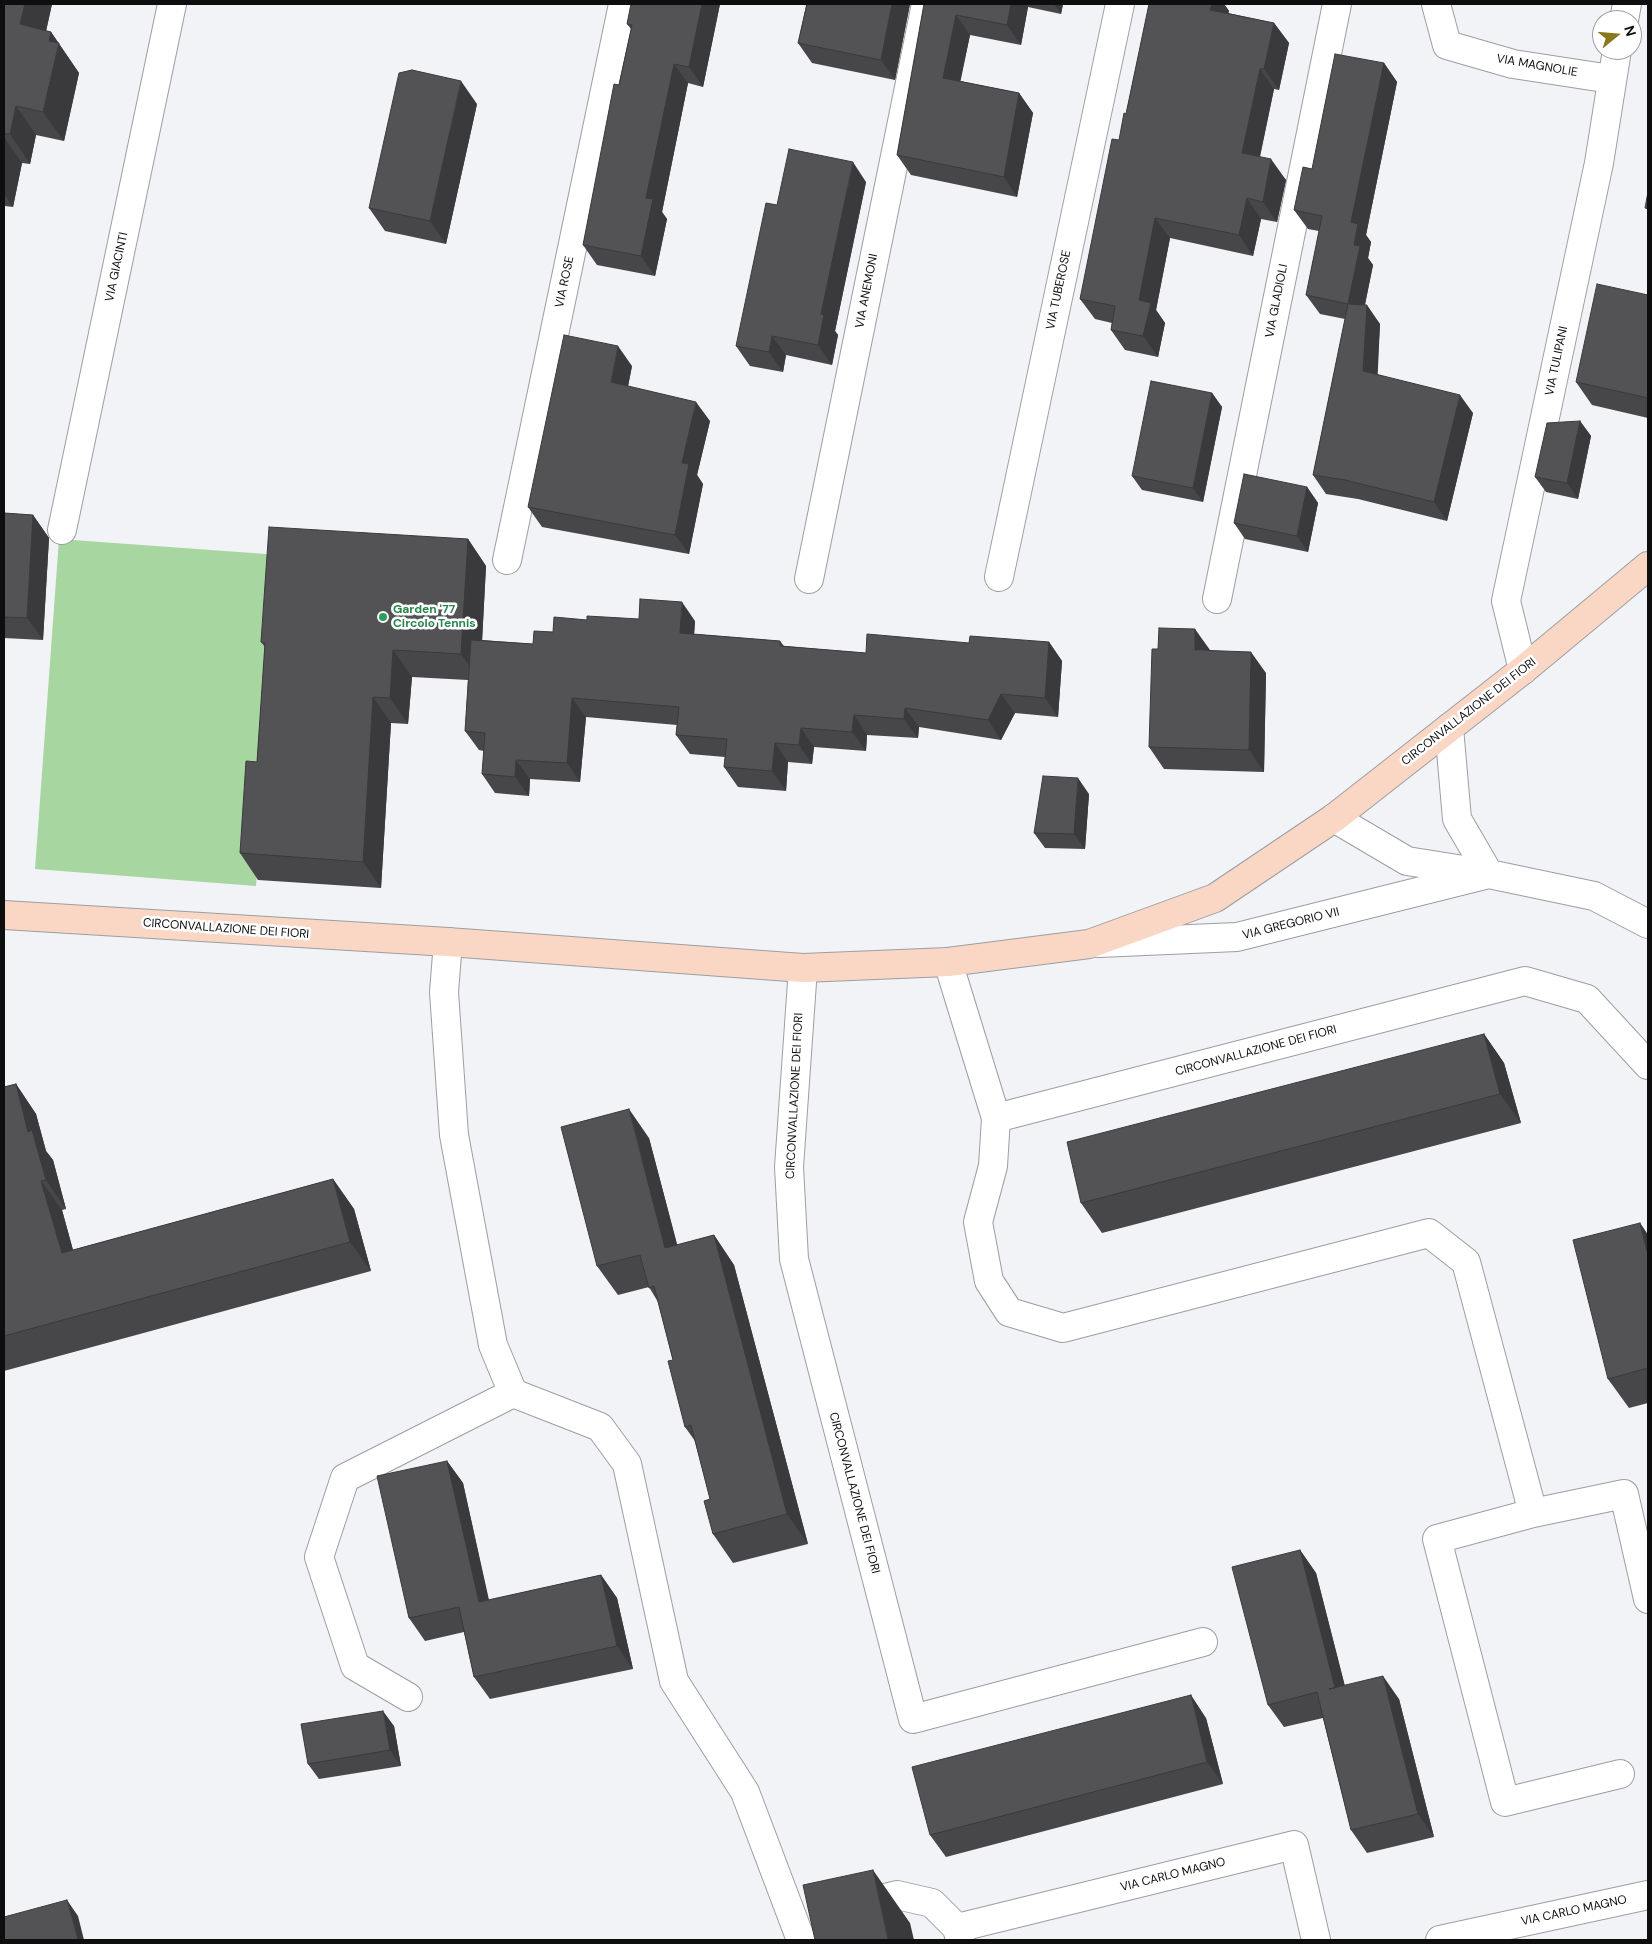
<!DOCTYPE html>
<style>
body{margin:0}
#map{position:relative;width:1652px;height:1944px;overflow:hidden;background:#f1f3f6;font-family:"DM Sans",sans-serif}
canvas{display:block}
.frame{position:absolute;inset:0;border:5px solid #0e0e0f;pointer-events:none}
.north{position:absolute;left:1592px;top:10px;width:50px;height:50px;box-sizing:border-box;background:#fff;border:1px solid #9f9f9f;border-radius:50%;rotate:73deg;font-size:14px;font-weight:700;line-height:20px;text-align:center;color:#0e0e0f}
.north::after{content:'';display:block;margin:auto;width:18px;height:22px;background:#8a781d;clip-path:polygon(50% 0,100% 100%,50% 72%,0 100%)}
</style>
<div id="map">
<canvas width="1652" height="1944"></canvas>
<div class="frame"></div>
<div class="north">N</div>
</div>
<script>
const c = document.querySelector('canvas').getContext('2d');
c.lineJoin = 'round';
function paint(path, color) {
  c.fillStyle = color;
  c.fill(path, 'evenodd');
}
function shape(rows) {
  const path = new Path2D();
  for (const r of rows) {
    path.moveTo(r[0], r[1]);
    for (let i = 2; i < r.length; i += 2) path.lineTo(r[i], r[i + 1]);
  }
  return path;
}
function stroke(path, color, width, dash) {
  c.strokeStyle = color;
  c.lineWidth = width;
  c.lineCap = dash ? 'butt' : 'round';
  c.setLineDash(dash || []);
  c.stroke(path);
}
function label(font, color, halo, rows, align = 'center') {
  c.font = font + ' "DM Sans",sans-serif';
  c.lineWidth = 5;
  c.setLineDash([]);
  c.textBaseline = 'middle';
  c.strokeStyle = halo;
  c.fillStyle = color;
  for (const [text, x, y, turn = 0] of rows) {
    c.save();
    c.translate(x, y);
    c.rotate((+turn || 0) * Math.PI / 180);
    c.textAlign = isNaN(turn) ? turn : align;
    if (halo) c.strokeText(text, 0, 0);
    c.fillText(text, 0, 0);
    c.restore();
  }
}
const green = shape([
 [59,539,280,555,256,886,35,869]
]);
const street = shape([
 [1436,4,1447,45,1513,64,1611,79],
 [1624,20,1627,4],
 [62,530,172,4],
 [507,560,623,4],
 [999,577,1120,4],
 [809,579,926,4],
 [1217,599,1337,4],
 [1523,670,1506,601,1599,163,1617,50],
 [1334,818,1407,861,1489,874,1594,896,1648,924],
 [448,942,444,992,454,1135,493,1345,513,1393,600,1427,627,1464,674,1681,745,1792,801,1940],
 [1099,943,1237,937,1489,874,1457,819,1449,728],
 [948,962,996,1118,1525,981,1587,999,1648,1065],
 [803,968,789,1167,794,1259,913,1719,1203,1642],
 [996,1118,993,1166,978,1222,989,1281,1009,1312,1063,1328,1429,1233,1466,1262,1533,1513,1624,1494,1648,1599],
 [1533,1513,1437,1539,1505,1802,1620,1774],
 [408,1697,355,1666,319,1557,345,1478,513,1393],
 [856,1905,897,1895,932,1903,957,1928],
 [960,1940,957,1928,1294,1845,1316,1940],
 [1440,1940,1648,1895]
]);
const secondary = shape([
 [4,915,448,942,803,968,948,962,1089,944,1215,898,1334,818,1523,670,1648,566]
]);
const wall = shape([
 [4,4,52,4,46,31,51,32,79,73,64,141,36,135,30,164,22,163,13,207,5,206,4,214],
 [720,4,703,87,688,83,662,212,667,219,655,276,597,265,583,245,631,29,627,24],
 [805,4,910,4,895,80,812,63,798,43,806,6],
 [924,4,1063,4,1061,14,1028,7,1021,45,970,35,960,81,1019,93,1033,113,1017,197,911,175,897,155],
 [1149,4,1224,4,1229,11,1228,13,1274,23,1289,43,1279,90,1274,89,1260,157,1286,180,1277,222,1261,219,1253,256,1170,238,1156,310,1165,323,1158,357,1125,350,1111,330,1112,323,1095,319,1080,299,1126,114],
 [1384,63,1397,82,1366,235,1371,242,1368,258,1373,265,1365,305,1380,324,1377,374,1473,413,1447,521,1358,499,1326,494,1313,475,1345,319,1320,314,1306,295,1319,231,1308,229,1294,210,1312,169],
 [477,104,446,244,385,231,369,208],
 [866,182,835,331,838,335,832,365,786,355,783,372,750,366,736,346,777,205],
 [1648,295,1648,418,1592,405,1576,382],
 [632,366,628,386,710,421,697,475,703,484,689,554,542,527,528,507],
 [1212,393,1222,407,1203,502,1142,490,1132,476],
 [1580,421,1591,436,1578,499,1546,492,1535,477],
 [1307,487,1318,503,1308,552,1245,539,1234,523],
 [4,513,33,515,49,538,43,640,4,638],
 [468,539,486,566,482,640,533,644,553,632,587,620,639,619,695,621,694,634,780,641,784,646,866,653,969,643,1049,642,1062,661,1058,717,1015,713,1001,740,919,727,918,738,867,735,866,751,814,747,812,764,788,762,786,791,738,787,724,767,725,757,690,754,676,735,677,725,586,717,580,782,530,779,529,796,495,793,482,774,484,751,479,750,465,731,468,680,412,677,408,724,391,723,381,888,258,880,240,853,257,762,265,647,261,642],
 [1210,650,1266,673,1264,772,1164,769,1149,747],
 [1089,794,1085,849,1045,848,1034,833],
 [1484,1034,1504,1063,1521,1123,1102,1233,1081,1203],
 [16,1084,36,1114,46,1151,53,1160,66,1209,62,1210,73,1250,333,1179,354,1209,371,1271,4,1371,4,1087],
 [649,1138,677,1245,714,1235,734,1265,808,1544,733,1563,713,1534,710,1499,695,1441,685,1427,673,1360,658,1302,649,1287,618,1295,597,1266],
 [1640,1223,1648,1235,1648,1403,1629,1408,1608,1379],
 [447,1461,463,1483,489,1600,601,1575,617,1598,633,1669,490,1699,474,1677,464,1632,425,1641,409,1618],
 [1300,1550,1316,1573,1345,1686,1399,1699,1434,1837,1367,1853,1351,1830,1323,1718,1284,1727,1268,1705],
 [1206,1718,1223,1784,946,1857,930,1835],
 [394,1726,401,1766,319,1779,308,1764]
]);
const shadedWall = shape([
 [25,4,52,4,41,54,20,24],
 [702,4,720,4,703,87,689,67],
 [892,4,910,4,895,80,881,60],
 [1011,4,1026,4,1028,7,1021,45,1007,25],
 [1054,4,1063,4,1061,14],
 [1212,4,1224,4,1229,11,1225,30,1210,10],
 [956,15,970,35,957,98,943,78],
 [1274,23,1289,43,1279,90,1264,69],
 [51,32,79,73,64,141,43,112,49,41],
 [1384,63,1397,82,1366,235,1371,242,1368,258,1373,265,1361,323,1348,304,1351,222],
 [674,64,688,83,662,212,667,219,655,276,641,256,646,198],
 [1260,69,1274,89,1256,174,1242,153],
 [461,81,477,104,446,244,430,221],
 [1019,93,1033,113,1017,197,1004,177],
 [16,106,36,135,30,164,10,134],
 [4,137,22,163,13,207,4,194],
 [1271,159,1286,180,1277,222,1263,202],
 [853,162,866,182,835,331,838,335,832,365,818,345,821,314],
 [1247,198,1261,219,1253,256,1239,235],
 [4,203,5,206,4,214],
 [1155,218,1170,238,1156,310,1165,323,1158,357,1143,336,1139,300],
 [1367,305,1380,324,1377,389,1363,371],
 [772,336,786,355,783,372,769,352],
 [618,346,632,366,625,402,611,382],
 [1212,393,1222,407,1203,502,1193,488],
 [1460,395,1473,413,1447,521,1434,502],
 [696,402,710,421,697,475,703,484,689,554,675,535,682,463],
 [1580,421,1591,436,1578,499,1567,483],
 [1307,487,1318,503,1308,552,1297,536],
 [33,515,49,538,43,640,27,618],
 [468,539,486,566,480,681,461,654],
 [682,602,695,621,693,652,680,633],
 [1195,629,1210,650,1195,650],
 [1049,642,1062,661,1058,717,1045,698],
 [393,650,412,677,408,724,390,698],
 [1251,652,1266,673,1264,772,1249,750],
 [1001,694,1015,713,1001,740,988,720],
 [373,697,391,723,381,888,363,862],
 [572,698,586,717,580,782,567,763],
 [905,708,919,727,918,738,904,719],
 [854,715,867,735,866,751,852,732],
 [801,728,814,747,812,764,799,745],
 [775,743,788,762,786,791,772,771],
 [516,760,530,779,529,796,515,777],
 [1078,778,1089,794,1085,849,1074,834],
 [1484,1034,1504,1063,1521,1123,1500,1094],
 [16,1084,36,1114,46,1151,53,1160,66,1209,46,1180,28,1132],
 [629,1109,649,1138,686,1278,665,1248],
 [333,1179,354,1209,371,1271,350,1242],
 [41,1181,62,1210,82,1283,62,1253],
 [1640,1223,1648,1235,1648,1255],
 [714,1235,734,1265,808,1544,787,1514],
 [447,1461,463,1483,494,1625,479,1602],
 [1300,1550,1316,1573,1351,1711,1335,1688],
 [601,1575,617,1598,633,1669,617,1646],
 [1383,1676,1399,1699,1434,1837,1418,1814],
 [1191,1695,1206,1718,1223,1784,1207,1762],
 [383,1711,394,1726,401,1766,390,1750],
 [873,1870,910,1923,914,1940,888,1940],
 [67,1900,78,1916,84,1940,78,1940]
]);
const building = shape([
 [4,4,25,4,20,24,51,32,49,41,59,43,43,112,16,106,10,134,4,134,4,4],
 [631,4,702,4,689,67,674,64,646,198,653,199,641,256,583,245,614,84,619,85,632,25,627,24,631,4],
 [807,4,892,4,881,60,798,43,807,4],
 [924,4,1011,4,1007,25,956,15,943,78,1019,93,1004,177,897,155,924,4],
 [1149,4,1212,4,1210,10,1274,23,1264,69,1260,69,1242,153,1271,159,1263,202,1247,198,1239,235,1155,218,1139,300,1151,303,1143,336,1111,330,1115,306,1080,299,1112,139,1119,140,1124,113,1126,114,1149,4],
 [1335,54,1384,63,1351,222,1358,224,1354,245,1360,246,1348,304,1367,305,1363,371,1460,395,1434,502,1345,480,1313,475,1348,304,1306,295,1322,216,1294,210,1303,167,1312,169,1335,54],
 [412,70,461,81,430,221,369,208,399,73,412,70],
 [789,149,853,162,821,314,824,315,818,345,772,336,769,352,736,346,766,203,777,205,789,149],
 [1648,192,1648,209,1645,208,1648,192],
 [1597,284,1648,295,1648,398,1576,382,1597,284],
 [564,335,618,346,611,382,696,402,682,463,689,464,675,535,528,507,564,335],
 [1151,381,1212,393,1193,488,1132,476,1151,381],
 [1580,421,1567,483,1535,477,1547,423,1580,421],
 [1244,474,1307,487,1297,536,1234,523,1244,474],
 [4,513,33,515,27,618,4,617,4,513],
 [269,527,468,539,461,654,393,650,390,698,373,697,363,862,240,853,246,761,257,762,265,643,261,642,269,527],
 [640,599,682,602,680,633,780,641,780,646,866,653,867,634,969,643,970,636,1049,642,1045,698,1001,694,988,720,905,708,904,719,854,715,852,732,801,728,799,745,775,743,772,771,724,767,727,739,676,735,679,707,572,698,567,763,516,760,515,777,482,774,485,733,465,731,471,640,533,644,534,631,553,632,554,617,587,620,587,616,639,619,640,599],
 [1159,628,1195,629,1195,650,1251,652,1249,750,1149,747,1152,649,1158,649,1159,628],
 [1043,776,1078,778,1074,834,1034,833,1043,776],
 [1484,1034,1500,1094,1081,1203,1067,1142,1484,1034],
 [16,1084,28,1132,32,1130,46,1180,41,1181,62,1253,333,1179,350,1242,4,1336,4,1087,16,1084],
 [629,1109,665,1248,714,1235,787,1514,713,1534,704,1501,710,1499,691,1425,685,1427,668,1361,673,1360,654,1286,649,1288,640,1255,597,1266,561,1127,629,1109],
 [1640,1223,1648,1255,1648,1368,1608,1379,1573,1240,1640,1223],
 [447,1461,479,1602,601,1575,617,1646,474,1677,459,1607,409,1618,377,1476,447,1461],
 [1300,1550,1335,1688,1329,1689,1383,1676,1418,1814,1351,1830,1317,1692,1268,1705,1232,1567,1300,1550],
 [1191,1695,1207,1762,930,1835,912,1767,1191,1695],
 [383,1711,390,1750,308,1764,301,1724,383,1711],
 [873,1870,888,1940,815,1940,803,1885,873,1870],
 [67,1900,78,1940,4,1940,4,1917,67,1900]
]);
const markers = [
 [383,617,5,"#2e9e5b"]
];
const streetNames = [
 ["VIA MAGNOLIE",1537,66,10],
 ["VIA GIACINTI",117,267,-78],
 ["VIA ROSE",565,282,-78],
 ["VIA TUBEROSE",1059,290,-78],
 ["VIA ANEMONI",867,291,-79],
 ["VIA GLADIOLI",1277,301,-79],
 ["VIA TULIPANI",1557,361,-78],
 ["CIRCONVALLAZIONE DEI FIORI",1469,712,-38],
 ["VIA GREGORIO VII",1291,924,-14],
 ["CIRCONVALLAZIONE DEI FIORI",226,929,4],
 ["CIRCONVALLAZIONE DEI FIORI",1256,1051,-15],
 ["CIRCONVALLAZIONE DEI FIORI",795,1096,-87],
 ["CIRCONVALLAZIONE DEI FIORI",854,1493,75],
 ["VIA CARLO MAGNO",1173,1875,-14],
 ["VIA CARLO MAGNO",1574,1911,-12]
];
const leisureNames = [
 ["Garden '77",393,610],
 ["Circolo Tennis",393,624]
];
paint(green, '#a7d6a0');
stroke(street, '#9c9ea1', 30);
stroke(secondary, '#9c9ea1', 30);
stroke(street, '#fff', 28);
stroke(secondary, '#fad7c4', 28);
paint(wall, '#47474a');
paint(shadedWall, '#3a3a3c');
paint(building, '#535356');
stroke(building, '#3a3a3c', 1);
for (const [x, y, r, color] of markers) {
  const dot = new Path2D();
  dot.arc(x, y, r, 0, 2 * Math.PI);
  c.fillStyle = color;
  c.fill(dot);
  stroke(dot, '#fff', 2);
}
label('12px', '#0e0e0f', '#fff', streetNames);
label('bold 12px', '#27864d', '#fff', leisureNames, 'left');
</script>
